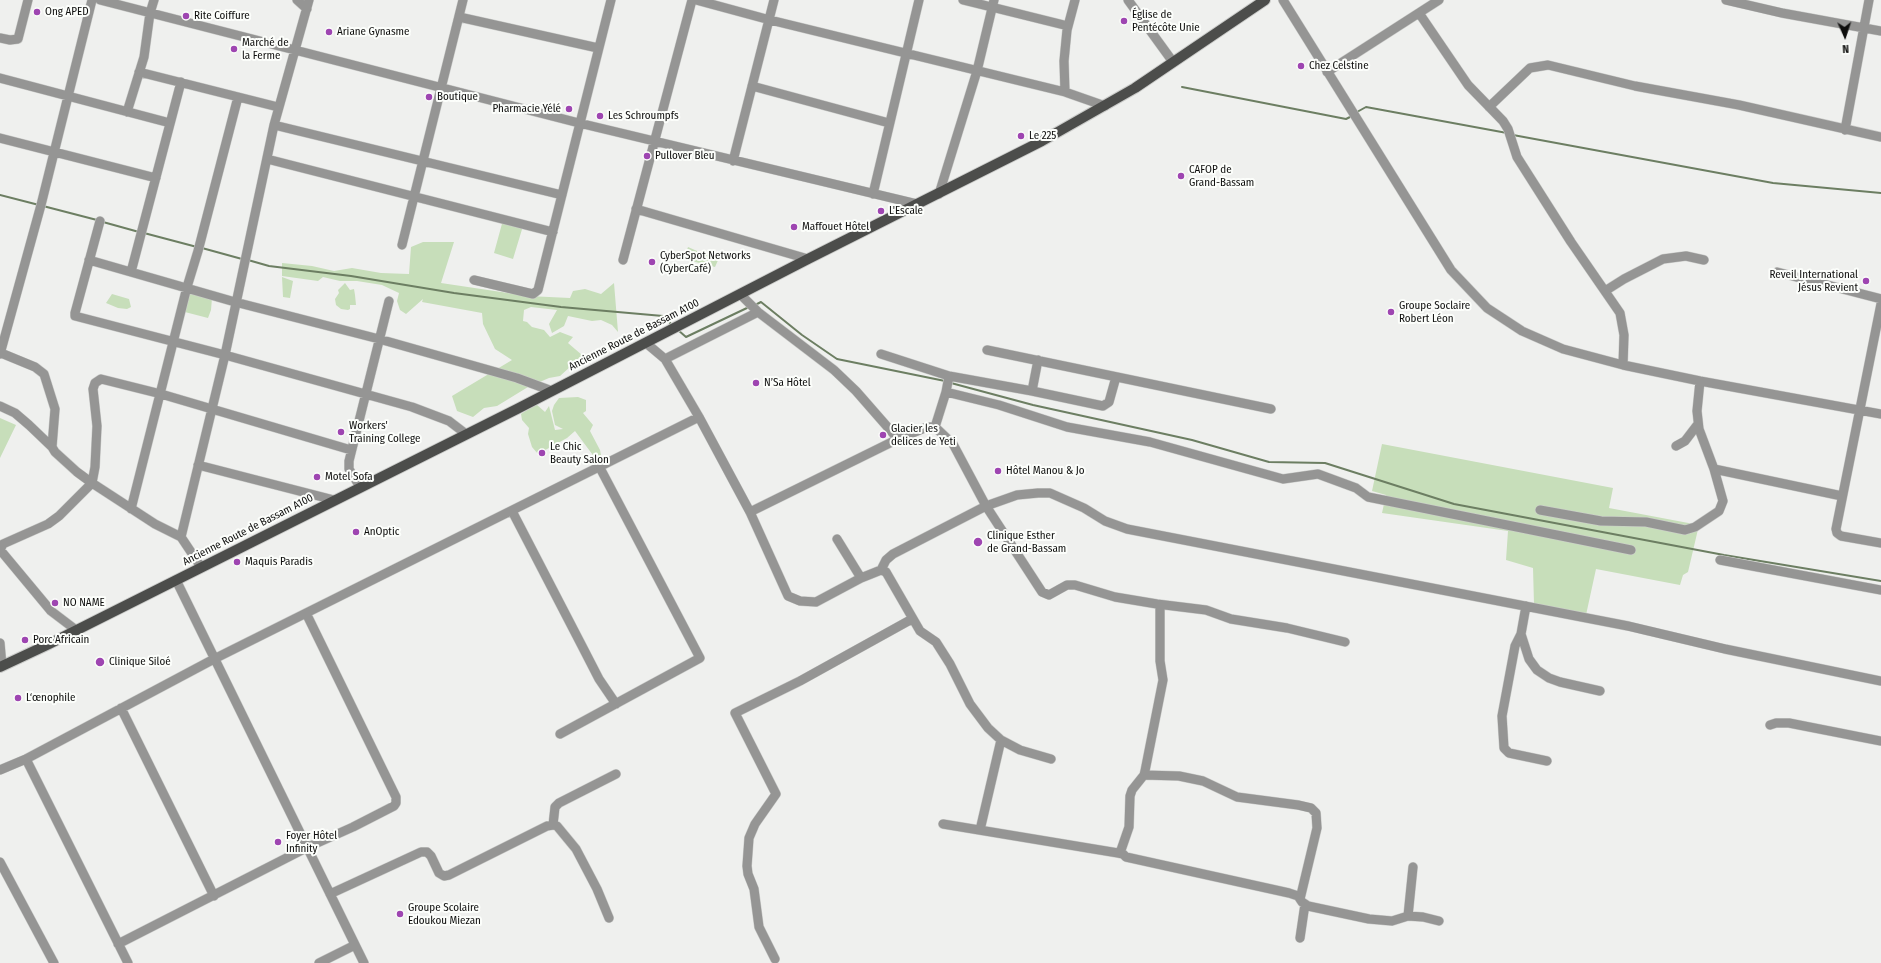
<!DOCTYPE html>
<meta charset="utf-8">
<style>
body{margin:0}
#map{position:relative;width:1881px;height:963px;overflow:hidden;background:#eff0ee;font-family:"Fira Sans Condensed",sans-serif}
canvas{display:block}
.north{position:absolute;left:1825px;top:16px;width:40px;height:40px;-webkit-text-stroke:3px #fcfefb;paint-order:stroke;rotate:177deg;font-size:11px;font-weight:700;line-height:16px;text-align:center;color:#0e0e0d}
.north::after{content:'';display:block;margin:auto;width:14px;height:18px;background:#0e0e0d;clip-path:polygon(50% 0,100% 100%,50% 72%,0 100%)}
</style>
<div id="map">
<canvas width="1881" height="963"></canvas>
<div class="north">N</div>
</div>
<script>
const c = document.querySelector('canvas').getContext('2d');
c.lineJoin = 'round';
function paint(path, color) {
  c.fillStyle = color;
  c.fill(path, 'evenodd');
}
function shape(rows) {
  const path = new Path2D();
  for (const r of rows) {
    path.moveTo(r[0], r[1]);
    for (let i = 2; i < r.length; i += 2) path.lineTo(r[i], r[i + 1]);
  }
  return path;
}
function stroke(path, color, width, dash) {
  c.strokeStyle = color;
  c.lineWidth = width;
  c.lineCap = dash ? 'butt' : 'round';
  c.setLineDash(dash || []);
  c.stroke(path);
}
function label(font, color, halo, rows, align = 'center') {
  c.font = font + ' "Fira Sans Condensed",sans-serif';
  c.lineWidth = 4;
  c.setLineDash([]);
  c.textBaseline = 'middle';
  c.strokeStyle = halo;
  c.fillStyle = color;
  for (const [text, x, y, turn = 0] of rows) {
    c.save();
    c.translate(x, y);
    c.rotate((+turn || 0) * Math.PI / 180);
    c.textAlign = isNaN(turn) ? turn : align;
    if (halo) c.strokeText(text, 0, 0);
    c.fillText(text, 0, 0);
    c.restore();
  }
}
const green = shape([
 [503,220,523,226,513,259,494,253],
 [423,242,454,242,441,283,528,296,570,298,573,291,585,289,601,294,614,283,618,332,612,325,601,320,592,321,568,316,564,326,552,333,549,324,557,310,531,307,524,310,523,321,527,322,532,327,544,330,550,337,560,332,573,337,568,343,582,355,580,362,570,367,560,376,549,378,528,387,497,406,484,408,473,417,457,411,452,396,512,360,495,349,483,324,482,313,422,302,423,299,406,314,400,310,397,301,399,293,382,285,357,281,340,281,323,277,318,281,282,276,282,263,312,266,334,271,352,268,381,273,409,274,411,247],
 [688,247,697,251,697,252,719,258,715,267,684,259],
 [282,277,293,281,290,298,283,297],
 [345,283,350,290,354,289,355,295,356,305,350,305,350,309,348,310,341,309,336,305,335,299,339,293,338,290],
 [187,292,205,298,212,298,211,310,208,318,181,311],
 [112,294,129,299,131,307,127,309,118,308,106,303],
 [578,397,586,400,586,411,583,413,593,425,590,431,600,450,602,460,598,462,575,431,567,438,538,454,532,447,528,434,529,428,522,420,521,414,536,404,545,412,549,406,555,430,563,429,555,425,552,411,554,405,559,398],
 [0,418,16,425,0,458],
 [1382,444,1613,488,1609,508,1699,525,1688,572,1683,575,1680,585,1596,569,1586,615,1534,604,1533,568,1506,560,1508,531,1382,513,1386,495,1372,491]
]);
const stream = shape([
 [1182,87,1346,119,1352,116],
 [1357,112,1366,107,1507,133],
 [1513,135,1773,183,1881,193],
 [0,195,39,205],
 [43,206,97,220],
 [103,222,139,232],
 [144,233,197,247],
 [202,248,242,259],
 [248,260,269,266,351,276,454,293,561,307,663,316,672,325],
 [755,305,761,302,802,335,837,359,945,381],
 [678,330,686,337,749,307],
 [951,383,1033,405,1192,440,1269,462,1325,463,1454,504,1724,555,1881,581]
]);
const minor = shape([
 [100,0,579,123,917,204],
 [297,0,307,9],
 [696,0,770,20,1065,92,1105,106],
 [963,0,1068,26],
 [1128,0,1173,62],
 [1283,0,1451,270,1487,308,1522,331,1563,349,1623,365,1700,381,1881,414],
 [1726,0,1782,13,1881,31],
 [1419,13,1468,85,1503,121,1508,129,1517,157,1571,242,1620,313,1624,335,1623,365],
 [459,17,598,48],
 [0,38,10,40,18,39,28,0],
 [139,72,278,107],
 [1327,72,1439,0],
 [0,78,170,123],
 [752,86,889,123],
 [1065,92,1064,61,1067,30,1075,0],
 [1489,107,1530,68,1548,65,1635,86,1739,105,1881,137],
 [127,112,144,57,150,13,154,0],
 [274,125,562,195],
 [1845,130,1869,0],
 [0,138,156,178],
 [267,159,553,232],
 [733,161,774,0],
 [873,194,919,0],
 [939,194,977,71,994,0],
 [636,209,808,259],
 [100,221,75,313,75,316,225,355,412,407,449,421,466,434],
 [402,245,463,0],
 [89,260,235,302,379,339,517,378,552,391],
 [623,260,692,0],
 [131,272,181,82],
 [1777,272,1881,299],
 [474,280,533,294,538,290,611,0],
 [1605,291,1624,279,1663,259,1686,256,1704,260],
 [740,294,758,312,834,370,856,391,898,439],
 [1881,304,1836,529,1837,533,1841,536,1881,543],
 [646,343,665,359,699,417,750,512,788,596,800,601,816,602,861,578,881,570,886,560,893,554,986,506,1017,495,1038,493,1050,493,1084,508,1105,521,1127,529,1628,626,1725,649,1881,681],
 [987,350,1271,409],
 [1,353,35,367,44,374,55,409,52,447,55,452,77,472,92,483,155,524,181,537,201,567],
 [0,354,41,205,92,0],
 [881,354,949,376,1032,391,1038,360],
 [665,359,758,312],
 [1032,391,1103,406,1109,402,1116,377],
 [946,392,999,405,1067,427,1150,442,1283,479,1318,474,1356,488,1368,497,1631,550],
 [0,406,15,413,29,425,52,447],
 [935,427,946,392,949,376],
 [1676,446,1685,441,1698,424],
 [198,465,334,500],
 [1714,469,1842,496],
 [360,487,349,469,349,461,389,301],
 [131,509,187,287,198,251,238,97],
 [1540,510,1601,521,1646,522,1685,530,1695,527,1719,511,1723,501,1714,469,1699,429,1697,411,1700,381],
 [512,511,582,646,599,679,616,704],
 [750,512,898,439,927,427,935,427,953,444,986,506,1042,592,1049,595,1067,585,1075,585,1115,597,1157,604,1206,610,1231,619,1287,628,1345,642],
 [181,537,225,355,274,125,309,0],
 [837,539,861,578],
 [0,547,1,551,51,611,76,630],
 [1,548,3,544,48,524,59,516,92,483,95,467,97,426,93,389,95,383,101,379,161,394,351,450],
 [1720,560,1881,590],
 [881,570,886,572,920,631,936,642,950,664,970,704,988,728,1001,740,1020,750,1051,759],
 [176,580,364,963],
 [1526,606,1521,634,1515,646,1502,716,1504,748,1509,753,1547,761],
 [1521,634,1529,659,1537,670,1549,678,1560,682,1600,691],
 [0,643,2,666],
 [121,708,214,896],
 [1770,725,1776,723,1789,723,1881,741],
 [560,734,700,658,599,466],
 [26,759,128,963],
 [0,770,26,759,214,659,699,417],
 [1144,775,1179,776,1203,781,1237,797,1298,805,1311,808,1316,813,1317,828,1300,899],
 [943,824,1118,853,1123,854,1126,857,1289,893,1298,896,1302,902,1308,906,1369,919,1392,921,1408,916,1423,917,1439,921],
 [553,825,555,807,559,803,616,774],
 [980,830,1001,740],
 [1120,853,1129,827,1130,796,1132,790,1144,775,1145,771,1163,680,1160,661,1160,605],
 [0,862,54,963],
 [330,894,421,852,427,852,431,856,439,873,444,876,449,875,547,826,553,825,557,826,576,849,597,889,609,918],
 [1408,916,1413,867],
 [1300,938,1305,904],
 [118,944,306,848,353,827,394,806,396,803,396,797,306,613],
 [775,959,759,927,754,889,748,874,747,866,749,838,755,824,776,794,735,713,800,681,912,619],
 [319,963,355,945]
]);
const major = shape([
 [0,667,49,644,517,409,808,259,1042,141,1135,88,1265,0]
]);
const markers = [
 [37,12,4,"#9e45b1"],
 [186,16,4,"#9e45b1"],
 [1124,21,4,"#9e45b1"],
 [329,32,4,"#9e45b1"],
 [234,49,4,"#9e45b1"],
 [1301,66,4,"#9e45b1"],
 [429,97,4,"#9e45b1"],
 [569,109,4,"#9e45b1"],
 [600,116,4,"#9e45b1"],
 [1021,136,4,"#9e45b1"],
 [647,156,4,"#9e45b1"],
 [1181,176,4,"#9e45b1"],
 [881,211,4,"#9e45b1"],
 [794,227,4,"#9e45b1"],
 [652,262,4,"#9e45b1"],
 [1866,281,4,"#9e45b1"],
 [1391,312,4,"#9e45b1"],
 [756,383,4,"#9e45b1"],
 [341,432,4,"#9e45b1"],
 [883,435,4,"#9e45b1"],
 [542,453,4,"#9e45b1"],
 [998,471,4,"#9e45b1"],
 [317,477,4,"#9e45b1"],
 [356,532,4,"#9e45b1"],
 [978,542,5,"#9e45b1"],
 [237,562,4,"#9e45b1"],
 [55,603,4,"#9e45b1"],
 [25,640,4,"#9e45b1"],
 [100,662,5,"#9e45b1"],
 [18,698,4,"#9e45b1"],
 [278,842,4,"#9e45b1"],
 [400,914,4,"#9e45b1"]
];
const poiNames = [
 ["Ong APED",45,12],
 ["Église de",1132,15],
 ["Pentécôte Unie",1132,28],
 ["Rite Coiffure",194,16],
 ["Ariane Gynasme",337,32],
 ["Marché de",242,43],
 ["la Ferme",242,56],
 ["Chez Celstine",1309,66],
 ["Boutique",437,97],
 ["Pharmacie Yélé",561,109,"right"],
 ["Les Schroumpfs",608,116],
 ["Le 225",1029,136],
 ["Pullover Bleu",655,156],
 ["CAFOP de",1189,170],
 ["Grand-Bassam",1189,183],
 ["L'Escale",889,211],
 ["Maffouet Hôtel",802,227],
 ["CyberSpot Networks",660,256],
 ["(CyberCafé)",660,269],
 ["Reveil International",1858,275,"right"],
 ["Jésus Revient",1858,288,"right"],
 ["Groupe Soclaire",1399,306],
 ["Robert Léon",1399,319],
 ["N’Sa Hôtel",764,383],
 ["Workers'",349,426],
 ["Training College",349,439],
 ["Glacier les",891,429],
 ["delices de Yeti",891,442],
 ["Le Chic",550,447],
 ["Beauty Salon",550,460],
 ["Hôtel Manou & Jo",1006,471],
 ["Motel Sofa",325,477],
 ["AnOptic",364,532],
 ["Clinique Esther",987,536],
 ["de Grand-Bassam",987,549],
 ["Maquis Paradis",245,562],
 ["NO NAME",63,603],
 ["Porc Africain",33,640],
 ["Clinique Siloé",109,662],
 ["L‘œnophile",26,698],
 ["Foyer Hôtel",286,836],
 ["Infinity",286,849],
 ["Groupe Scolaire",408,908],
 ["Edoukou Miezan",408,921]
];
const streetNames = [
 ["Ancienne Route de Bassam A100",634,335,-27],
 ["Ancienne Route de Bassam A100",248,530,-27]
];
paint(green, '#c7deba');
stroke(stream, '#6c7e62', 2);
stroke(minor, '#cbccca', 10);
stroke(major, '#cbccca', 12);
stroke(minor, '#959594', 9);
stroke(major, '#4c4d4b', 10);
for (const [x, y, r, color] of markers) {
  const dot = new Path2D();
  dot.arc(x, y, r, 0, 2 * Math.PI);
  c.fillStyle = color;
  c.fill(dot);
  stroke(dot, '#fcfefb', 1.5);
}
label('11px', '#0e0e0d', '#fcfefb', poiNames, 'left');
label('11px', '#0e0e0d', '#fcfefb', streetNames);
</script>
